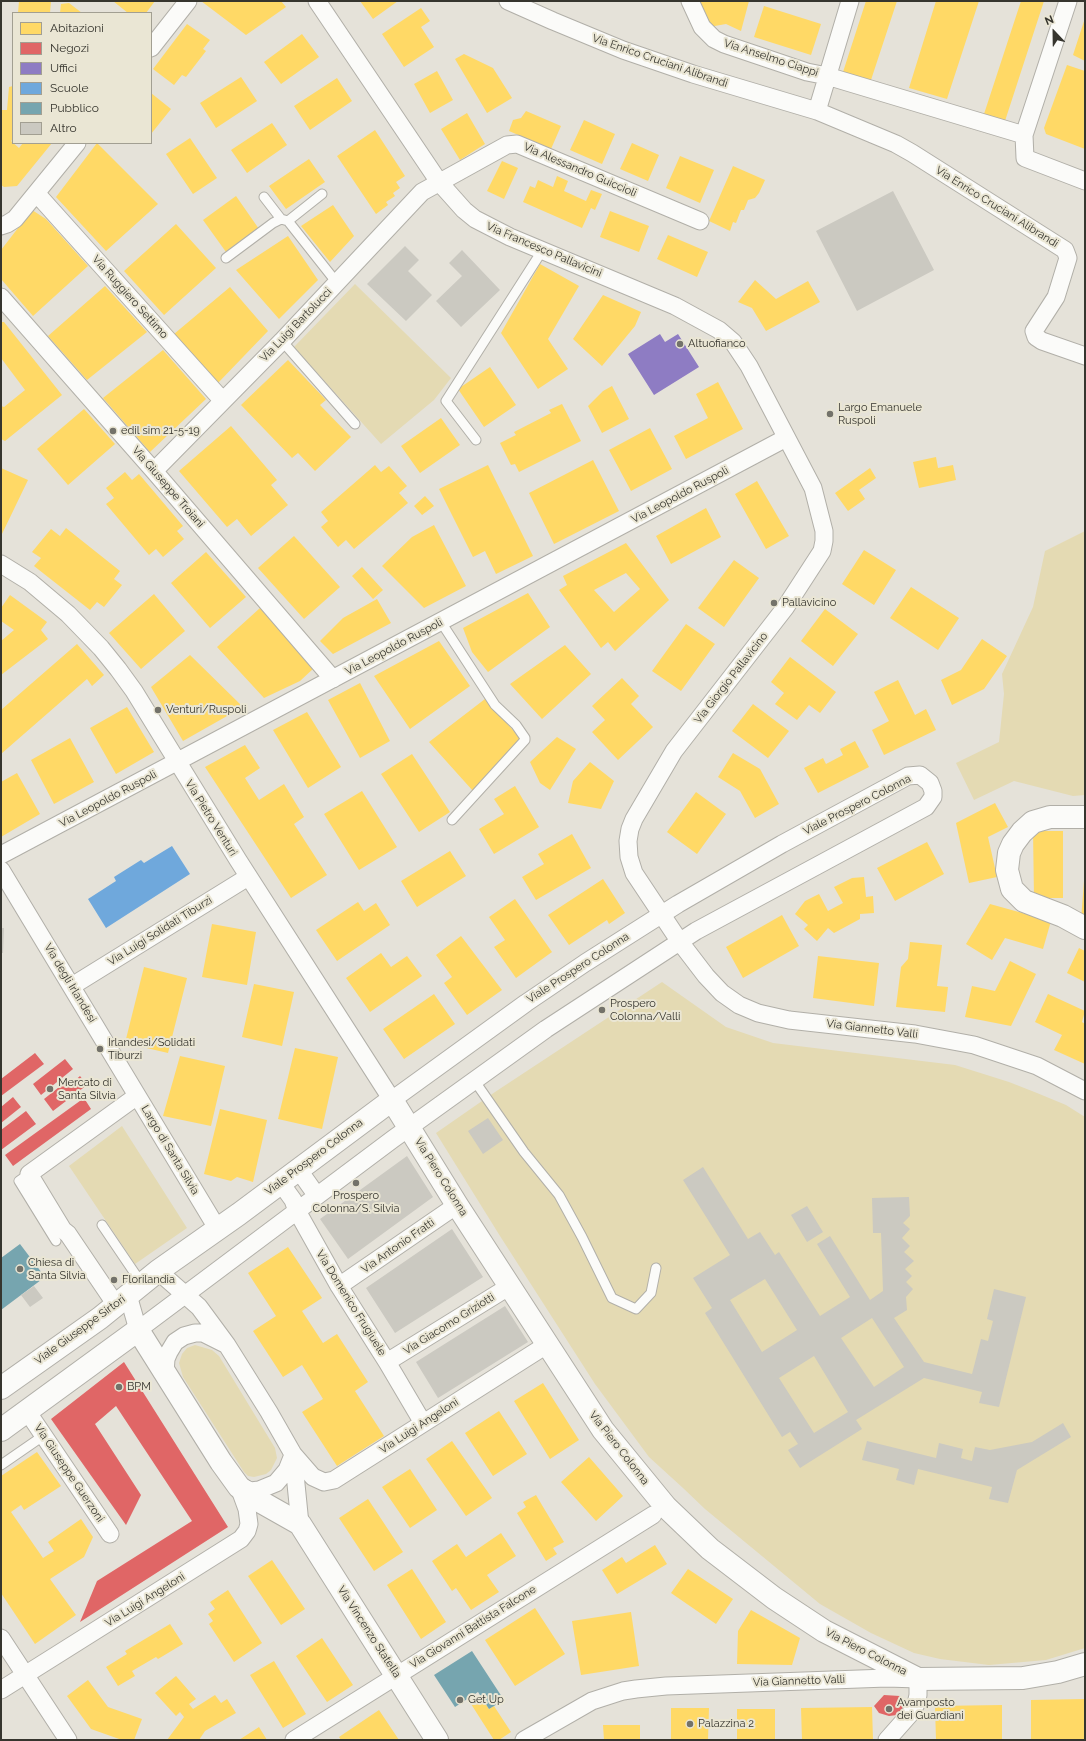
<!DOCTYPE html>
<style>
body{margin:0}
#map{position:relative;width:1086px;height:1741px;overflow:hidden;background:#e5e2d9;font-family:Raleway,sans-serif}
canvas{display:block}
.frame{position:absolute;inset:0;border:2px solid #36352e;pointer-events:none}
.legend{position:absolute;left:12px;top:12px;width:140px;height:132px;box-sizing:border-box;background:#eae6d4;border:1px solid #a29f92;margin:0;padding:5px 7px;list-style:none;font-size:12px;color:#36352e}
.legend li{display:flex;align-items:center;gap:8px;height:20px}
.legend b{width:20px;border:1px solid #a29f92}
.north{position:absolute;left:1034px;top:12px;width:40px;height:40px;-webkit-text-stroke:3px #eae6d4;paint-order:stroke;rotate:338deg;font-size:11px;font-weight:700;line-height:16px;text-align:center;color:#36352e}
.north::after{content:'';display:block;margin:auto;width:14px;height:18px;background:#36352e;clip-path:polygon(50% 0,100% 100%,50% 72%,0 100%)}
</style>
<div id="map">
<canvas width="1086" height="1741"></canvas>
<div class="frame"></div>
<ul class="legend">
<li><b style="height:11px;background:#ffd966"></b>Abitazioni</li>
<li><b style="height:11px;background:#e06666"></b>Negozi</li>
<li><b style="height:11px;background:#8e7cc3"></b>Uffici</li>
<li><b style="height:11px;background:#6fa8dc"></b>Scuole</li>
<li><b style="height:11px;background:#76a5af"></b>Pubblico</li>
<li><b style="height:11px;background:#cbc9c1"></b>Altro</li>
</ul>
<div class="north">N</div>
</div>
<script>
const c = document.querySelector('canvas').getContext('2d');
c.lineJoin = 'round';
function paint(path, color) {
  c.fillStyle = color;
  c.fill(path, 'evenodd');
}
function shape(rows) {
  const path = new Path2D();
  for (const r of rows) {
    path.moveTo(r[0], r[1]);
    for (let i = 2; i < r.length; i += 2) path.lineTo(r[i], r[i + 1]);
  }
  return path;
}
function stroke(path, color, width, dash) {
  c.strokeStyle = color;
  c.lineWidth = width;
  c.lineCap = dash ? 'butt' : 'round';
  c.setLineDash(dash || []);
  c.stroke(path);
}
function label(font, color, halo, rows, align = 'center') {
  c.font = font + ' Raleway,sans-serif';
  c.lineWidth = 4;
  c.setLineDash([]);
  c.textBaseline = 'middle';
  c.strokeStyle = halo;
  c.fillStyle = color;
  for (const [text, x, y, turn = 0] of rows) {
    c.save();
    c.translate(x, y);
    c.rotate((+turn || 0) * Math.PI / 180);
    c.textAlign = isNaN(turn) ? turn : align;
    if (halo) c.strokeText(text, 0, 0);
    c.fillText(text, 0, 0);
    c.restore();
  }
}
const green = shape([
 [355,284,451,378,434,400,381,444,294,347],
 [1085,531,1085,795,1073,796,1014,781,974,800,956,763,999,742,1004,694,1002,674,1033,607,1045,551],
 [662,982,726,1027,773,1043,955,1065,1009,1082,1037,1093,1066,1105,1085,1117,1085,1648,1046,1660,989,1665,940,1659,914,1653,871,1633,820,1604,705,1509,683,1488,649,1457,595,1384,500,1236,436,1133,495,1092],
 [122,1126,187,1228,135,1264,69,1166],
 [195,1345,212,1350,219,1356,275,1448,277,1458,271,1470,266,1474,254,1477,248,1476,244,1472,183,1377,179,1363,182,1354,187,1348]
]);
const homes = shape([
 [19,1,51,1,50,13,18,13],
 [113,1,155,1,146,13,128,13],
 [201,1,281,1,286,7,246,35],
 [360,1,398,1,373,19],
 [699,1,749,1,741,31,726,24,709,27],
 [866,1,897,1,871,80,843,72],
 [936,1,979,1,947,99,909,88],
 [1021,1,1044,1,1005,121,984,114],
 [69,3,82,13,60,13,61,4],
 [764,6,821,24,811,55,754,37],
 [421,8,430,21,421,27,434,47,404,67,382,34],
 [1085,18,1085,61,1073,55],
 [187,24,210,40,203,49,206,51,186,77,182,75,174,85,153,69],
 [302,34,319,57,281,84,264,62],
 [464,54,493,68,512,98,487,113,455,59],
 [1067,65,1085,71,1085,149,1046,134,1044,128],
 [437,71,453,100,430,113,414,84],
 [241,77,257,101,216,128,200,103],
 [337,78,352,101,310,130,294,106],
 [13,86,13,139,11,141,19,148,23,143,52,143,17,186,4,187,1,185,1,110,7,110,9,87],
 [151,93,171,109,151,134],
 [526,111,561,126,551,149,509,131,513,120,521,118],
 [467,113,485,144,460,160,441,129],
 [584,120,615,134,602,164,570,150],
 [272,123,287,145,247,173,231,150],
 [375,130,405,176,396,182,400,188,393,193,395,196,386,202,388,205,376,214,337,156],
 [190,138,217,178,193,194,166,154],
 [97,143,158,204,106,251,56,197],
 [632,143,659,155,648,181,620,169],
 [680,156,714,170,700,203,666,188],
 [309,159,325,182,286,209,269,186],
 [502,161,518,168,504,199,487,191],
 [733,166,765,180,759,193,755,198,748,200,744,210,741,210,736,223,733,222,730,231,709,221],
 [557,176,568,181,564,191,586,201,591,190,602,194,595,210,591,208,582,228,523,202,530,186,535,188,538,180,553,187],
 [236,196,259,229,226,252,203,220],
 [333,205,354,236,330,262,301,226],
 [32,210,46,219,88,266,33,316,1,279,1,250],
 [610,211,649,226,639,252,600,237],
 [176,224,216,268,164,315,124,271],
 [668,235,708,252,697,277,657,259],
 [288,236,318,280,279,319,236,270],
 [540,264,579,286,548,339,568,369,538,389,501,333],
 [755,280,776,299,808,281,820,302,766,331,752,308,738,302],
 [105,286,147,332,87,380,48,336],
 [230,287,268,331,218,383,174,334],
 [603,295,641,312,635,326,602,366,573,339],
 [1,322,4,322,62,395,5,441,1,439,1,406,4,407,25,390,1,358],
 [163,350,206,399,150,452,103,398],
 [288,360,326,400,320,405,351,437,315,471,298,453,292,458,241,405],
 [490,367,516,405,484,427,458,389],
 [718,382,743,429,686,459,674,436,708,418,696,394],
 [612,386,629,419,602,433,588,406,603,391],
 [562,404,581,441,519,472,515,464,511,465,500,443,516,435,514,432,551,413,549,410],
 [84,409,115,444,68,485,37,449],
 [441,418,460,445,420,473,401,446],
 [231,426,277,480,271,485,288,505,251,536,237,519,227,527,179,471],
 [650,428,672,469,631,491,609,450],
 [936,457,938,468,953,465,956,480,919,488,913,462],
 [593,460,619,511,554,544,529,493],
 [375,465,381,472,389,466,407,486,399,493,408,503,354,549,346,540,338,547,321,527,328,521,321,512],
 [488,465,533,556,496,574,485,551,473,557,439,489],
 [1,468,28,480,1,536],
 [870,468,876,478,859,490,865,499,848,511,835,493],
 [125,472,132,480,139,474,183,526,177,531,184,539,163,557,156,549,149,555,106,504,114,498,106,488],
 [757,481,789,536,766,549,735,494],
 [425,496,434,506,422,515,414,506],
 [706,508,721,537,671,564,656,536],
 [434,525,466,586,424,608,382,566,412,537],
 [66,528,120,571,114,579,122,585,104,607,97,602,90,610,34,566,41,558,32,552,51,529,60,536],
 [294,536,340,587,304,619,258,568],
 [626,543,669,600,615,651,608,642,601,648,559,590,567,585,563,576],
 [626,573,640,589,614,612,594,590],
 [864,550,896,570,874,605,842,584],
 [206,552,246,597,210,628,171,583],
 [734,560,759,578,724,627,698,608],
 [362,567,383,590,373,599,352,576],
 [911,587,959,618,938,650,890,618],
 [528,593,550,627,488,672,472,652,463,628],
 [154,594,185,631,141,669,109,633],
 [10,595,47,622,41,630,48,639,1,675,1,641,14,630,1,621,1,608],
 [377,599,391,623,333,654,320,641,343,618],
 [260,608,314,668,300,681,264,698,217,647],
 [825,609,858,634,833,666,801,641],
 [686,624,715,644,681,691,652,671],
 [982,639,1007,656,984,689,952,705,941,680,961,670],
 [439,641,470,686,410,729,374,676],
 [77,644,104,675,92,686,87,679,1,754,1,710],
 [565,645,591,674,542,719,510,684],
 [190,655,243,707,183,741,151,687],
 [790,657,836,692,820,713,809,705,797,720,775,704,784,693,771,682],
 [622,678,639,696,631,704,653,727,618,760,592,732,605,720,592,706],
 [898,680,915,715,926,709,936,730,884,755,872,730,889,721,874,692],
 [360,683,390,741,360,758,328,700],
 [485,699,522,740,473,791,429,742],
 [753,704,789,731,768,758,732,731],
 [127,707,154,752,116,774,90,728],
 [307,712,341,767,308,788,273,730],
 [557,737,576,749,550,790,540,783,530,762],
 [70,738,94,782,54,804,31,760],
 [855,741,869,767,818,793,804,768,823,758,826,764,843,755,840,749],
 [245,745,260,768,245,778,259,800,284,784,304,817,294,824,327,875,291,898,205,767],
 [733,753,760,769,779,804,755,818,740,791,718,777],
 [412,754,450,812,419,832,381,774],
 [590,762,614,781,601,809,568,803,573,781],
 [17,773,40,814,1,837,1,782],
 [515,786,539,827,494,854,479,829,504,814,494,799],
 [362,791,397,847,359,870,324,814],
 [696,792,726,814,697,854,667,832],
 [995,803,1008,827,988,837,997,877,969,883,956,823],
 [1033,831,1063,831,1063,898,1034,898],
 [572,834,591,868,536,900,522,877,544,864,538,854],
 [927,842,944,874,895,901,877,868],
 [450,851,466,876,417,907,401,881],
 [864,877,866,897,873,896,874,913,860,914,860,919,834,933,828,928,817,941,804,929,808,925,795,914,805,901,819,894,828,911,843,903,834,887,852,878],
 [603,879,625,913,609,924,607,920,569,945,548,915],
 [1084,881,1085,881,1085,920,1081,920],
 [515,899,552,952,516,978,494,947,505,940,489,917],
 [358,902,364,911,376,903,390,925,337,961,316,930],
 [990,904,1051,921,1043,949,1005,938,992,960,966,944],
 [782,915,799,946,743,978,726,947],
 [212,924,256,932,247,985,202,977],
 [461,936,502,990,467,1015,444,983,452,977,436,955],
 [910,942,942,945,937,986,948,987,945,1012,896,1007,901,967,908,959],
 [1079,948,1085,951,1085,982,1067,973],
 [381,953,391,967,407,956,422,976,370,1012,346,978],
 [818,956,879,963,874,1006,813,998],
 [1010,961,1036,974,1011,1026,965,1017,972,986,995,991],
 [144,967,187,978,168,1053,125,1043],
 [254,984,294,992,282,1046,242,1037],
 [434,994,455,1024,404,1059,383,1029],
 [1048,994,1085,1011,1082,1022,1085,1024,1085,1064,1054,1050,1062,1035,1035,1022],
 [295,1048,338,1057,322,1129,278,1119],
 [180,1056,225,1066,211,1126,163,1116],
 [220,1109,267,1120,253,1182,237,1177,231,1181,204,1174],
 [288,1247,322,1298,302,1311,323,1343,337,1334,368,1382,355,1391,384,1436,337,1466,302,1412,323,1399,302,1365,283,1377,253,1331,276,1316,248,1273],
 [543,1383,579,1440,550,1459,514,1401],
 [499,1411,527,1454,493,1476,465,1433],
 [452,1441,492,1498,466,1516,426,1459],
 [37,1452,61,1486,24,1510,21,1505,11,1512,43,1558,54,1551,48,1542,81,1519,93,1537,84,1557,50,1579,76,1615,35,1644,1,1593,1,1476],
 [589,1457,623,1496,596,1521,561,1482],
 [410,1469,437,1510,410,1528,382,1487],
 [536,1495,564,1542,553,1548,557,1554,546,1561,517,1513,526,1507,523,1502],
 [368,1499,403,1552,374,1571,339,1518],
 [501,1533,516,1556,487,1575,499,1592,471,1610,456,1588,452,1591,432,1561,457,1544,466,1557],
 [655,1545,667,1564,617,1594,602,1570,622,1557,626,1563],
 [272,1560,305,1609,281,1625,248,1576],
 [412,1569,446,1622,421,1639,387,1585],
 [688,1569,733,1599,716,1624,671,1593],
 [228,1590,262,1643,234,1662,209,1624,213,1621,208,1614,215,1609,210,1602],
 [535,1608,565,1654,515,1686,485,1640],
 [751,1610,800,1638,792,1665,737,1664,738,1631],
 [631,1612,639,1666,581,1675,572,1621],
 [170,1624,183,1644,158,1659,156,1657,132,1671,135,1676,118,1686,106,1667,127,1654,125,1651],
 [322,1638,353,1685,327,1702,296,1656],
 [274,1661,306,1714,283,1728,250,1675],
 [176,1676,196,1699,189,1704,193,1709,215,1695,221,1703,227,1699,236,1713,205,1731,199,1740,167,1740,184,1717,180,1712,176,1716,155,1693],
 [88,1680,108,1707,142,1719,134,1740,122,1740,91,1729,67,1696],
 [481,1697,489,1709,494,1706,511,1732,499,1740,494,1740,471,1704],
 [1085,1699,1085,1740,1031,1740,1031,1700],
 [1002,1705,1002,1740,936,1740,935,1706],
 [872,1707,873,1740,802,1740,801,1708],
 [671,1708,709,1708,708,1740,671,1740],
 [737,1709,775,1709,775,1740,737,1740],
 [379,1710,399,1740,341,1740,339,1737],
 [603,1725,640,1725,640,1740,604,1740],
 [259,1727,267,1740,239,1740]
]);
const shops = shape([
 [35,1053,44,1064,1,1096,1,1079],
 [65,1059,73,1069,41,1095,33,1084],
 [80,1076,87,1085,53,1111,44,1099,68,1080,71,1084],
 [13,1097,21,1107,1,1123,1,1107],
 [84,1098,91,1109,13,1166,5,1155],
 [26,1111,36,1124,1,1150,1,1130],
 [124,1362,228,1527,80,1622,97,1581,192,1521,116,1406,95,1424,141,1495,126,1525,51,1419],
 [884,1695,900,1696,905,1705,897,1715,889,1716,879,1713,874,1706]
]);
const offices = shape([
 [660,334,665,342,678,334,699,367,654,395,628,354]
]);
const schools = shape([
 [172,846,190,874,106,928,88,899,116,881,114,877,141,860,144,863]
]);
const public = shape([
 [20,1244,45,1277,1,1310,1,1258],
 [472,1651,504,1700,489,1709,478,1692,455,1707,434,1675]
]);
const building = shape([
 [893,191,934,270,857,311,816,231],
 [405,246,419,260,408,271,432,295,406,321,367,284],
 [462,250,500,290,461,327,436,301,462,276,449,263],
 [1,928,4,928,3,953,1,953],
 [488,1118,503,1140,483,1154,468,1131],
 [407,1156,433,1197,348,1259,320,1219],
 [703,1167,748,1239,760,1232,775,1255,779,1252,820,1316,850,1297,817,1244,830,1236,870,1300,883,1291,881,1233,873,1233,872,1198,909,1197,910,1216,903,1223,910,1229,902,1238,910,1246,904,1252,914,1261,905,1269,912,1276,906,1282,913,1289,906,1297,907,1310,894,1318,924,1362,972,1374,981,1339,988,1341,993,1321,987,1319,994,1289,1026,1297,999,1407,979,1403,982,1392,924,1378,856,1420,862,1429,800,1468,788,1450,798,1444,790,1432,782,1437,705,1313,712,1308,693,1278,730,1255,683,1180],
 [765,1279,797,1330,762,1352,730,1300],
 [872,1318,904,1367,874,1387,841,1338],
 [814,1356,848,1412,814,1433,779,1378],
 [807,1206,823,1232,807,1242,791,1215],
 [452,1229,483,1277,395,1333,366,1288],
 [34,1286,43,1298,30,1307,21,1295],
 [505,1306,528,1342,438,1398,416,1362],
 [1063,1423,1071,1437,1017,1470,1008,1503,989,1499,992,1487,918,1469,914,1485,896,1480,899,1469,862,1460,867,1441,936,1458,939,1443,963,1449,961,1458,972,1461,975,1447,990,1450,1032,1442]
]);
const lane = shape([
 [264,197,281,219],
 [288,221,322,194],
 [226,258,273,223,281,219,288,221,337,283],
 [282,341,355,424],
 [476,440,446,401,542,251],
 [441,622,495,705,516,725,525,738,525,740,452,820],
 [474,1080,524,1152,559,1195,582,1237,612,1298,636,1309,651,1293,656,1268],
 [29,1174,19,1181,56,1241],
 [102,1225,142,1284],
 [1,1465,43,1436]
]);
const street = shape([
 [317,1,439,182,464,210,475,219,510,237,675,306,719,330,733,342,749,366,813,488,824,531,824,541,822,551,785,608,674,751,634,819,630,829,628,841,629,857,634,873,680,942,706,976,722,993,739,1005,758,1013,789,1020,915,1034,974,1045,1037,1066,1085,1091],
 [508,1,553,21,623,50,693,74,817,111,896,144,912,153,1065,250,1068,258,1056,297,1034,331,1036,337,1042,341,1085,356],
 [690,1,702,27,714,39,724,44,807,72,827,76,1024,135],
 [1068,1,1024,135,1025,158,1085,181],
 [151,48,188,1],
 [817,111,850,1],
 [37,194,223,401],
 [1,226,7,224,15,219,77,143],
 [1,297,154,471,333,679],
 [154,471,282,341,422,192,507,145,517,144,700,221],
 [1,564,30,582,68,614,101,648,118,669,134,691,238,860,392,1100,526,1003,585,963,678,904,782,844,908,776,920,775,930,783,933,791,933,797,926,807,696,931,546,1029,393,1139,138,1330,128,1295],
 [1,855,786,438],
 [1,870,217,1228],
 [72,986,248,877],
 [298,1169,317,1196],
 [280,1182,293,1200,297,1211,339,1286,387,1362,423,1423],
 [158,1271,199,1307,227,1345,269,1412,293,1454,300,1524],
 [339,1286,457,1205],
 [116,1305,68,1234,63,1230,29,1174,137,1096],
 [387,1362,510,1286],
 [165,1373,166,1359,169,1352,175,1342,184,1336,195,1333,203,1333,225,1344],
 [27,1411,110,1534],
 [293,1454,313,1477,324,1482,334,1480,548,1344],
 [241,1487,251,1491,259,1490,276,1483,287,1470,293,1455],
 [1,1638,68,1740],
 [1,1690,241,1539,247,1531,249,1524,247,1509,239,1487],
 [294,1740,653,1515],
 [524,1740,592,1701,623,1691,636,1689,666,1686,887,1678,918,1679,918,1695,916,1704,910,1714,887,1740]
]);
const secondary = shape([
 [1085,817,1050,817,1033,822,1022,832,1013,844,1009,853,1007,870,1012,889,1024,901,1063,916,1085,928],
 [1,1388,100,1318,158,1271,239,1214,392,1100,457,1205,603,1430,666,1507,710,1549,774,1598,824,1631,918,1679,1023,1678,1058,1672,1085,1664],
 [1,1430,138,1330,221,1462,239,1487,254,1498,300,1524,437,1740]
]);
const markers = [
 [680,344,4,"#73726a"],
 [830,414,4,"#73726a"],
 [113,431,4,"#73726a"],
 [774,603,4,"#73726a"],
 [158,710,4,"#73726a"],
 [602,1010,4,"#73726a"],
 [100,1049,4,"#73726a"],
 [50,1089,4,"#73726a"],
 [356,1183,4,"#73726a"],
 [20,1269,4,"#73726a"],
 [114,1280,4,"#73726a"],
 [119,1387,4,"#73726a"],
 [460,1700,4,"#73726a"],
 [889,1709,4,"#73726a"],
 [690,1724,4,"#73726a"]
];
const streetNames = [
 ["Via Anselmo Ciappi",771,58,18],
 ["Via Enrico Cruciani Alibrandi",660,61,19],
 ["Via Alessandro Guiccioli",580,170,23],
 ["Via Enrico Cruciani Alibrandi",997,207,32],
 ["Via Francesco Pallavicini",544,250,23],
 ["Via Ruggiero Settimo",130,297,48],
 ["Via Luigi Bartolucci",296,325,-46],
 ["Via Giuseppe Troiani",168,487,49],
 ["Via Leopoldo Ruspoli",680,495,-28],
 ["Via Leopoldo Ruspoli",394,647,-28],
 ["Via Giorgio Pallavicino",731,678,-52],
 ["Via Leopoldo Ruspoli",108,799,-28],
 ["Viale Prospero Colonna",857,805,-27],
 ["Via Pietro Venturi",211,818,58],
 ["Via Luigi Solidati Tiburzi",160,931,-32],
 ["Viale Prospero Colonna",578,968,-33],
 ["Via degli Irlandesi",70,983,59],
 ["Via Giannetto Valli",872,1029,7],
 ["Largo di Santa Silvia",170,1150,59],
 ["Viale Prospero Colonna",314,1157,-37],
 ["Via Piero Colonna",441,1177,58],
 ["Via Antonio Fratti",398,1246,-35],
 ["Via Domenico Frugiuele",351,1303,58],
 ["Via Giacomo Griziotti",449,1324,-32],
 ["Viale Giuseppe Sirtori",80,1330,-36],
 ["Via Luigi Angeloni",419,1426,-33],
 ["Via Piero Colonna",619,1448,52],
 ["Via Giuseppe Guerzoni",69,1473,56],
 ["Via Luigi Angeloni",145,1600,-32],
 ["Via Giovanni Battista Falcone",473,1627,-32],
 ["Via Vincenzo Statella",369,1632,57],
 ["Via Piero Colonna",866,1652,27],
 ["Via Giannetto Valli",799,1681,-2]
];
const poiNames = [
 ["Altuofianco",688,344],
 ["Largo Emanuele",838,408],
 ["Ruspoli",838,421],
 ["edil sim 21-5-19",121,431],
 ["Pallavicino",782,603],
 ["Venturi/Ruspoli",166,710],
 ["Prospero",610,1004],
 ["Colonna/Valli",610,1017],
 ["Irlandesi/Solidati",108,1043],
 ["Tiburzi",108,1056],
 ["Mercato di",58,1083],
 ["Santa Silvia",58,1096],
 ["Prospero",356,1196,"center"],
 ["Colonna/S. Silvia",356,1209,"center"],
 ["Chiesa di",28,1263],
 ["Santa Silvia",28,1276],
 ["Florilandia",122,1280],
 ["BPM",127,1387],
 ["Get Up",468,1700],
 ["Avamposto",897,1703],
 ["dei Guardiani",897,1716],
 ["Palazzina 2",698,1724]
];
paint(green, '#e4dab3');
paint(homes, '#ffd966');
paint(shops, '#e06666');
paint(offices, '#8e7cc3');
paint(schools, '#6fa8dc');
paint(public, '#76a5af');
paint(building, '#cbc9c1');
stroke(lane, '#b1afa8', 11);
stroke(street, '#b1afa8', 19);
stroke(secondary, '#b1afa8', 24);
stroke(lane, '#fbfbf9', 9);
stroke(street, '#fbfbf9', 17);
stroke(secondary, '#fbfbf9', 22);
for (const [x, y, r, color] of markers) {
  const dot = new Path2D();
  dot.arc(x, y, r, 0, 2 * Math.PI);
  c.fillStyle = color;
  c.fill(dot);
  stroke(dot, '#eae6d4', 1.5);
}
label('11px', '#36352e', '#eae6d4', streetNames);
label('11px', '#36352e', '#eae6d4', poiNames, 'left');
</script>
